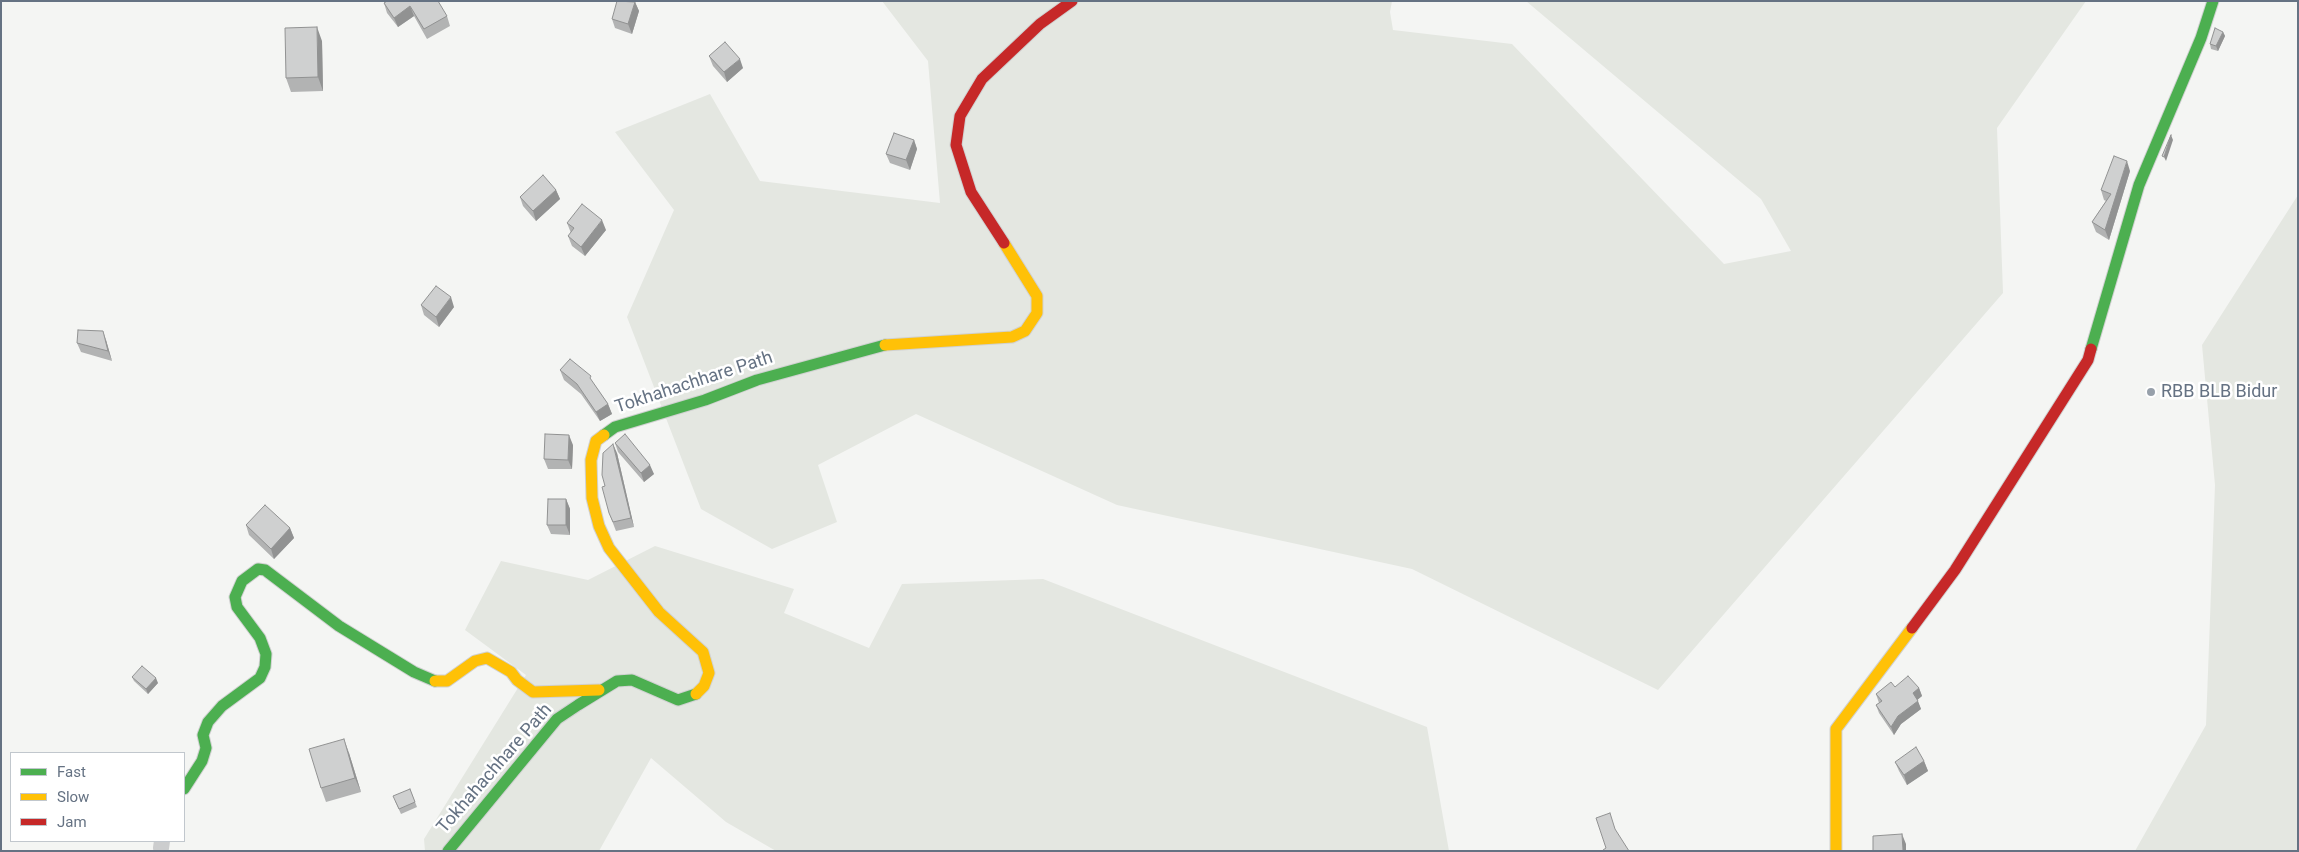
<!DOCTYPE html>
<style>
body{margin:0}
#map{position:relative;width:2299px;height:852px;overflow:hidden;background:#f4f5f3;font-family:Roboto,sans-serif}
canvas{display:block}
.frame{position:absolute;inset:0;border:2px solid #657283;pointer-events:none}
.legend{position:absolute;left:10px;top:752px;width:175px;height:90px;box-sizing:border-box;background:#fff;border:1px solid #c1c7cd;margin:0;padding:6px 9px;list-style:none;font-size:15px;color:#657283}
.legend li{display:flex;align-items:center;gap:10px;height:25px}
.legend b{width:25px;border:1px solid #c1c7cd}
</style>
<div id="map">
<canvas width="2299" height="852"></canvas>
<div class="frame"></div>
<ul class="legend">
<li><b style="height:6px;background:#4caf50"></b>Fast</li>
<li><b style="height:6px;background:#ffc107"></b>Slow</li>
<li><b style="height:6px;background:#c62828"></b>Jam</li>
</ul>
</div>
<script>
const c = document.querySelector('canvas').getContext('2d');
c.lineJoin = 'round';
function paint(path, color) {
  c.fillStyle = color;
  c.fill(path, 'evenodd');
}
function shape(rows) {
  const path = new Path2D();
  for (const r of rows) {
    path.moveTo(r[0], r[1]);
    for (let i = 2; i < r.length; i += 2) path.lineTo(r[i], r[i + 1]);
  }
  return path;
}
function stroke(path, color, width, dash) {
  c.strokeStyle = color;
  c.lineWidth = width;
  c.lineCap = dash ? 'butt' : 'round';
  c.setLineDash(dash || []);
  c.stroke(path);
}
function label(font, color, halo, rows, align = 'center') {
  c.font = font + ' Roboto,sans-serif';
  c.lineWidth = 5;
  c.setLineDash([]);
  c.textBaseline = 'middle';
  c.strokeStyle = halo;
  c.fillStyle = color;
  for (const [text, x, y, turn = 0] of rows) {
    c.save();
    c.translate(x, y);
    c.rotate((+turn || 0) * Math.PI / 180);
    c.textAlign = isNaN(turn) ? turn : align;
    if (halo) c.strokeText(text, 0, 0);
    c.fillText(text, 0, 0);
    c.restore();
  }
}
const green = shape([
 [882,1,1392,1,1390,12,1393,30,1512,44,1724,264,1791,251,1761,199,1526,1,2086,1,1997,128,2003,293,1658,690,1412,569,1117,505,916,414,818,465,837,522,772,549,701,509,627,317,674,210,615,132,710,94,760,181,940,203,928,61],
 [2298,195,2298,851,2135,851,2206,725,2215,485,2202,345],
 [655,546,794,589,784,613,869,648,902,584,1043,579,1427,727,1449,851,776,851,726,822,651,758,599,851,425,851,424,839,526,675,465,630,501,561,588,580]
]);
const street = shape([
 [161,848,162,841]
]);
const fast = shape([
 [2091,349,2139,185,2201,38,2213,1],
 [604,435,615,427,705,400,757,380,885,345],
 [184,789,202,761,206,748,203,735,208,722,222,706,260,678,265,667,266,654,260,638,237,607,235,597,242,581,258,569,265,570,339,626,414,672,435,681],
 [448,851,557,719,578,705,617,681,632,680,678,700,696,694]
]);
const slow = shape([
 [885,345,1012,337,1025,331,1037,313,1037,296,1004,243],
 [604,435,596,441,591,460,592,498,599,526,609,548,659,612,703,652,709,673,704,686,696,694],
 [435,681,447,681,475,661,487,658,511,672,517,680,533,692,599,690],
 [1836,851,1836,729,1912,628]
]);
const jam = shape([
 [1004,243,971,192,956,145,960,116,982,79,1040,24,1072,1],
 [1912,628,1955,570,2088,360,2091,349]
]);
const wall = shape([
 [387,1,447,16,450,26,427,39,414,16,398,27,387,13,384,3],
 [635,2,639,11,632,34,615,28,612,19],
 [2223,32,2225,36,2218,51,2211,49,2210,44],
 [322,41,323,91,291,92,286,78],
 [709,56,743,68,727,82,713,66],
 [914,140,917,149,910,170,890,163,886,154],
 [2130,171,2109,240,2096,232,2092,222,2106,201,2104,200,2101,190],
 [556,190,560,199,536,221,523,206,520,197],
 [567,223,606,230,585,256,572,246,568,236,571,233],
 [421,305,454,307,439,327,424,315],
 [106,340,112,361,81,352,77,343],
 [560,370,594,384,608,404,612,414,600,421,581,394,564,380],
 [615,443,654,474,644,482,618,452],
 [573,445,572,469,548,469,544,459],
 [617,453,634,527,616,531,609,513,605,486],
 [566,499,570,509,570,535,551,534,547,525],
 [246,525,290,528,294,538,274,559,249,535],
 [132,677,158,683,148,694,134,681],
 [1895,687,1919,688,1922,696,1917,700,1921,709,1901,724,1894,735,1879,713,1876,705,1879,703,1876,694],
 [349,753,361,792,326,802,321,788],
 [1924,761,1928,771,1907,785,1899,771,1895,762],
 [410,789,417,807,401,814,395,801]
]);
const shadedWall = shape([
 [635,2,639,11,632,34,628,24],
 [410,6,414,16,398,27,394,18],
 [317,27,322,41,323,91,318,77],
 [2223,32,2225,36,2218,51,2216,46],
 [740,59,743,68,727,82,724,72],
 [2171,135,2173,140,2166,161,2164,157],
 [914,140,917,149,910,170,906,160],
 [2127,161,2130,171,2109,240,2105,230],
 [556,190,560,199,536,221,533,211],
 [602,220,606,230,585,256,581,247],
 [451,297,454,307,439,327,436,317],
 [103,331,106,340,112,361,108,351],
 [608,404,612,414,600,421,596,412],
 [569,435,573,445,572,469,568,460],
 [613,444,617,453,634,527,631,518],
 [650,465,654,474,644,482,641,473],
 [566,499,570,509,570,535,566,525],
 [290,528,294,538,274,559,271,549],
 [156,678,158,683,148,694,146,689],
 [1919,688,1922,696,1916,701,1913,693],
 [1918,701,1921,709,1901,724,1894,735,1891,727,1898,716],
 [344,739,349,753,361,792,355,778],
 [1924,761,1928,771,1907,785,1904,775],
 [1902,834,1906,844,1906,851,1903,851]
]);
const building = shape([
 [387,1,438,1,447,16,424,29,410,6,394,18,384,3,387,1],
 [617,1,635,2,628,24,612,19,617,1],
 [317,27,318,77,286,78,285,28,317,27],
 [2215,28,2223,32,2216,46,2210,44,2215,28],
 [725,42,740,59,724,72,709,56,725,42],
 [894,133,914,140,906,160,886,154,894,133],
 [2171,135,2164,157,2162,156,2171,135],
 [2114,156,2127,161,2105,230,2092,222,2111,194,2101,190,2114,156],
 [543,175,556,190,533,211,520,197,543,175],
 [582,204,602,220,581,247,568,236,574,228,567,223,582,204],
 [436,286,451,297,436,317,421,305,436,286],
 [78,330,103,331,108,351,77,343,78,330],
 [570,359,591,376,590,378,608,404,596,412,577,384,560,370,570,359],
 [545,434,569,435,568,460,544,459,545,434],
 [625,434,650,465,641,473,615,443,625,434],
 [613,444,631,518,613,522,609,513,602,487,605,486,602,475,603,453,613,444],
 [548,499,566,499,566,525,547,525,548,499],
 [265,505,290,528,271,549,246,525,265,505],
 [142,666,156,678,146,689,132,677,142,666],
 [1908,676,1919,688,1913,693,1918,701,1898,716,1891,727,1876,705,1882,701,1876,694,1891,682,1895,687,1908,676],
 [344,739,355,778,321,788,309,749,344,739],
 [1916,747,1924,761,1904,775,1895,762,1916,747],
 [410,789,415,802,399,809,393,796,410,789],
 [1610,813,1615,829,1629,851,1604,851,1603,850,1606,848,1596,818,1610,813],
 [1902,834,1903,851,1873,851,1873,836,1902,834]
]);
const markers = [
 [2151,392,5,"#97a0aa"]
];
const streetNames = [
 ["Tokhahachhare Path",694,383,-18],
 ["Tokhahachhare Path",495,769,-49]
];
const poiNames = [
 ["RBB BLB Bidur",2161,392]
];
paint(green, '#e4e7e1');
stroke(fast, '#d0d1d1', 13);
stroke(slow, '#d0d1d1', 13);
stroke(jam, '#d0d1d1', 13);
stroke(street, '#cccdce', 16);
stroke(fast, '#4caf50', 11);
stroke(slow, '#ffc107', 11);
stroke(jam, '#c62828', 11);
paint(wall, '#b2b3b3');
paint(shadedWall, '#919292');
paint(building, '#cfd0d0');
stroke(building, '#919292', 1);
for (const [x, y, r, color] of markers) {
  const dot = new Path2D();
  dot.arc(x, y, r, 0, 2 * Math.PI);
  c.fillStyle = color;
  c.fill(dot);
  stroke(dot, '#fff', 2);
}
label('18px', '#657283', '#fff', streetNames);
label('18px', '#657283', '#fff', poiNames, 'left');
</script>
